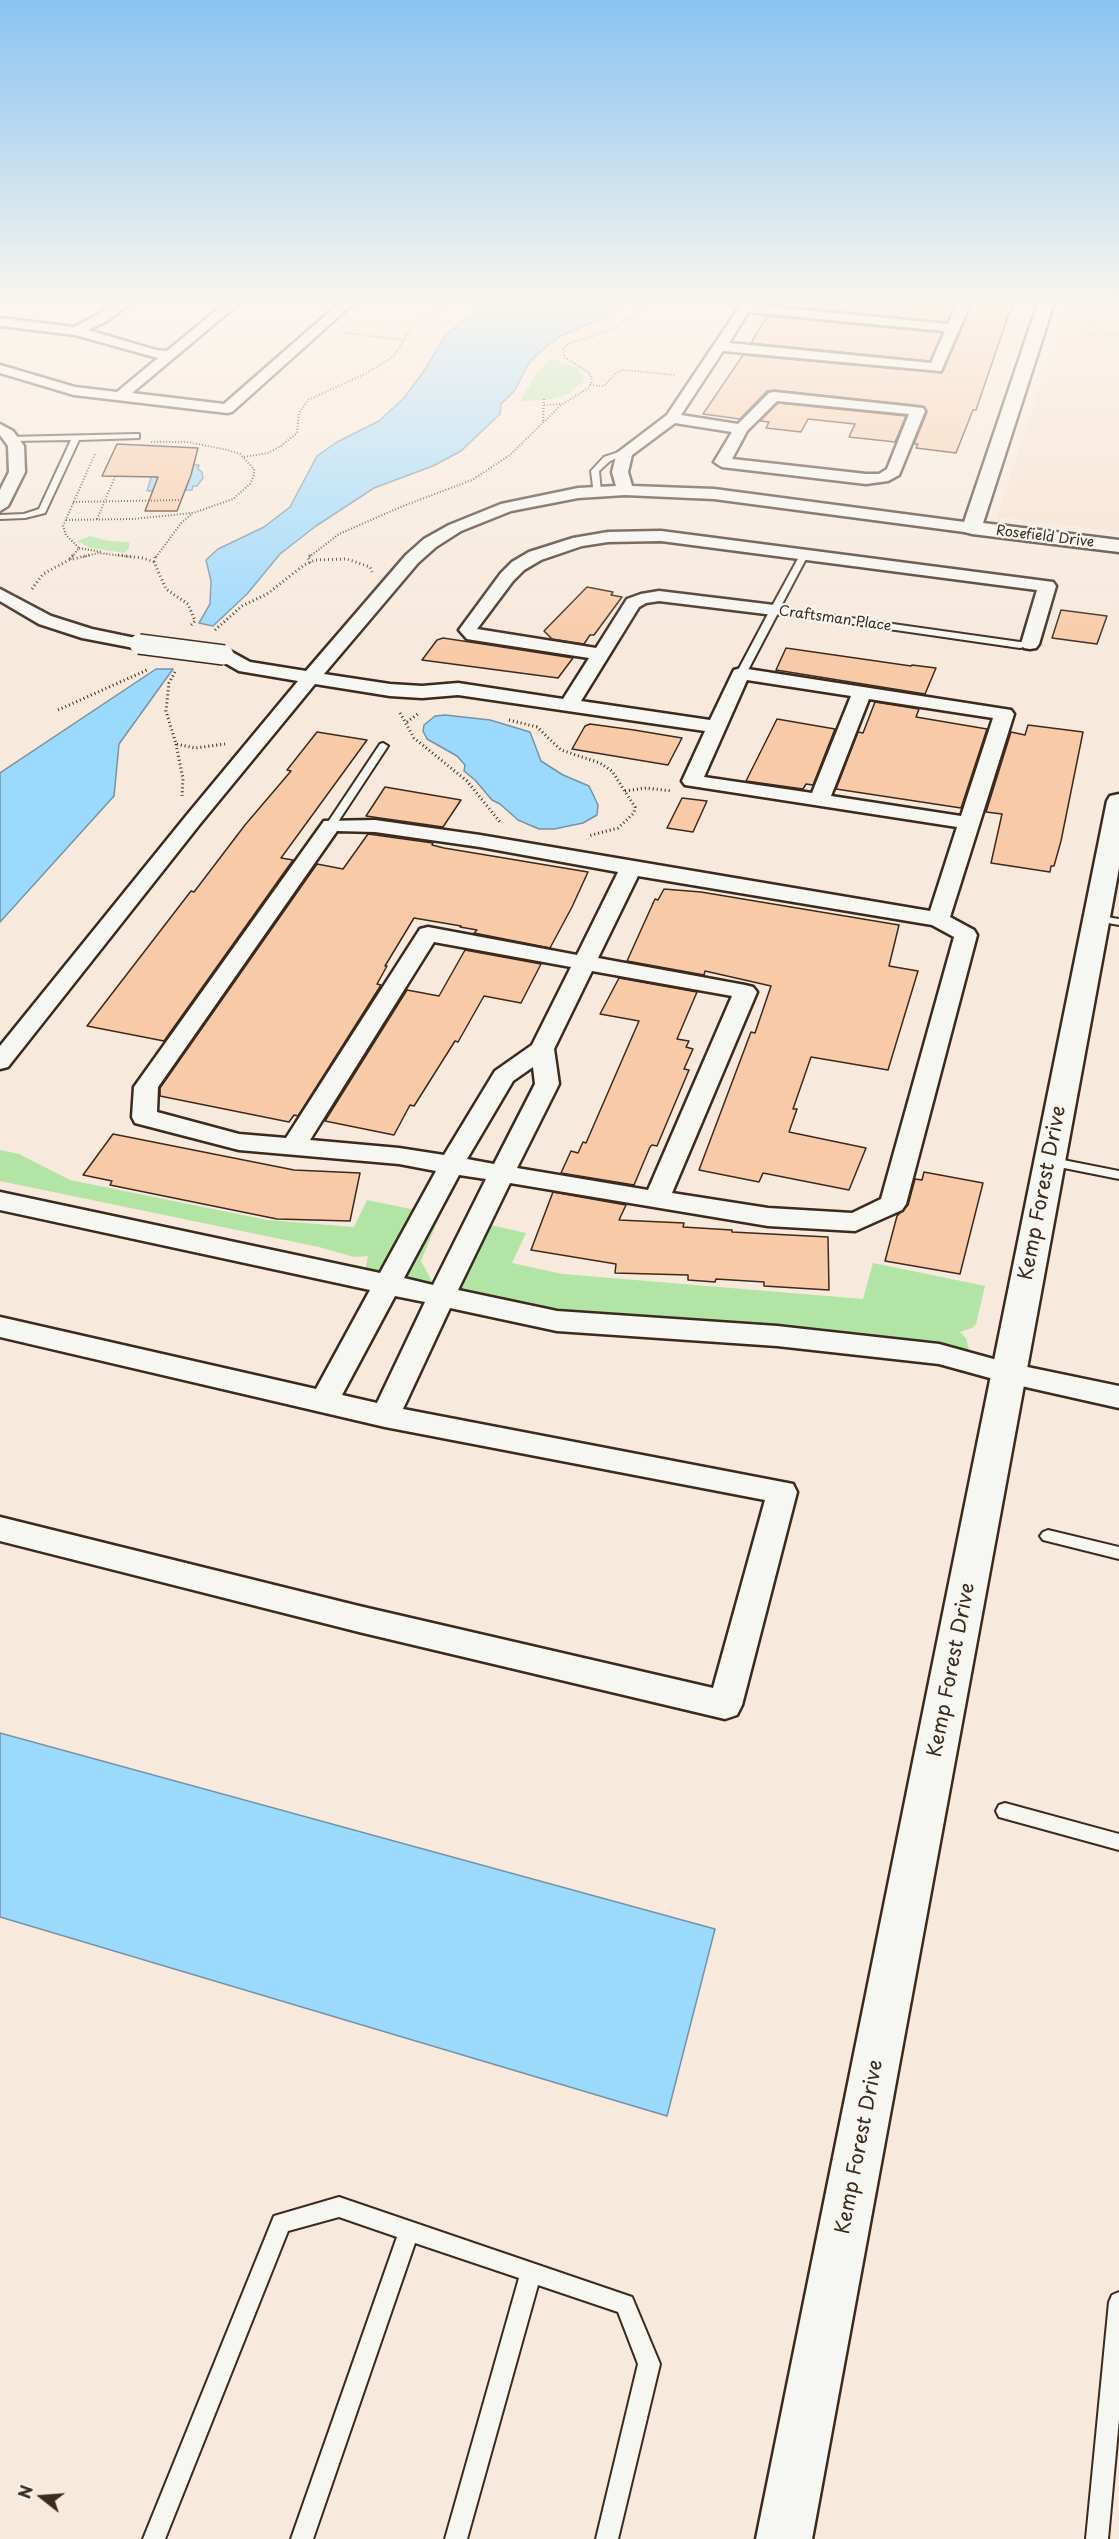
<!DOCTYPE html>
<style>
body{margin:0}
#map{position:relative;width:1119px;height:2539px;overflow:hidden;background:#f7e9dc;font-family:"Playpen Sans",sans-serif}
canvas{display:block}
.north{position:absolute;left:12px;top:2467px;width:60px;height:60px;-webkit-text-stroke:4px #f6f6f2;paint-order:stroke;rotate:287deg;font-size:16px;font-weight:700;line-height:24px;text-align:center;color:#3b2a1e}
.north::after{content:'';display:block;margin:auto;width:21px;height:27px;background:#3b2a1e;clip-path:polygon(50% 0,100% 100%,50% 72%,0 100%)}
</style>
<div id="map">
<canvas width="1119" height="2539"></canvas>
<div class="north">N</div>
</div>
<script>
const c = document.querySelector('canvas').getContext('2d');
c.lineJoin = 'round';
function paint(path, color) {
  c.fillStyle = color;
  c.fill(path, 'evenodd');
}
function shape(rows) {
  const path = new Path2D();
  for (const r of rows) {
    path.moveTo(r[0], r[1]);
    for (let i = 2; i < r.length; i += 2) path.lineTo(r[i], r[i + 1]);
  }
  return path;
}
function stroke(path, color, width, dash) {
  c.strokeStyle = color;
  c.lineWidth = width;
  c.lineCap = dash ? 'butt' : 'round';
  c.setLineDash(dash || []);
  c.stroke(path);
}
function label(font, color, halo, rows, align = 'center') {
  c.font = font + ' "Playpen Sans",sans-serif';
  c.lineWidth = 4.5;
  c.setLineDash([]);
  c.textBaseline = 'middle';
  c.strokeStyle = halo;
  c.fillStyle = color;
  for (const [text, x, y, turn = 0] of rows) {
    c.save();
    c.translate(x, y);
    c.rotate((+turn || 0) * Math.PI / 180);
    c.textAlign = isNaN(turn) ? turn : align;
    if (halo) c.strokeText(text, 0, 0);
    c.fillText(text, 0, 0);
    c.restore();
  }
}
const built = shape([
 [1068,300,1119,300,1119,532,997,517]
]);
const green = shape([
 [1082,300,1093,300,1083,308,1087,320,1100,328,1119,334,1119,339,1078,334,1079,332,1097,333,1098,331,1075,316,1074,307],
 [550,358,577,368,584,379,582,383,570,393,562,396,548,400,520,401,536,375],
 [90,536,109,541,129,542,129,548,125,553,91,548,77,541],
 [0,1150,19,1154,70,1180,267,1220,354,1227,367,1200,440,1215,421,1261,440,1296,477,1222,526,1233,512,1263,562,1274,863,1299,873,1263,966,1282,985,1286,976,1324,972,1328,960,1332,966,1338,972,1363,557,1321,363,1280,368,1256,354,1257,319,1247,0,1181]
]);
const water = shape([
 [486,300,633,300,607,316,561,336,543,349,529,363,515,390,501,404,500,414,461,451,433,466,374,488,316,526,280,554,247,594,213,626,199,623,210,604,211,581,206,560,218,549,264,527,290,507,317,456,337,442,379,421,404,398,424,371,445,336,486,300],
 [155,465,199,465,198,469,202,472,203,478,197,486,193,486,192,490,147,491,155,465],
 [156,669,173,669,119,744,114,796,0,922,0,773,156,669],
 [445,715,490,720,530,732,541,761,563,775,589,786,598,805,597,815,583,823,554,829,539,829,518,820,500,804,492,800,475,780,464,771,465,765,457,756,427,739,423,731,424,725,435,716,445,715],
 [0,1733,715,1929,667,2116,0,1917,0,1733]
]);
const building = shape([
 [778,300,957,300,947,322,774,305,778,300],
 [974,300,1016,300,1007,319,976,410,973,410,956,453,916,448,918,444,914,444,927,412,923,406,774,390,767,391,740,419,703,414,743,355,942,373,974,300],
 [767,316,942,333,930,361,751,343,767,316],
 [778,403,906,416,895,442,849,437,855,424,808,419,801,432,766,428,769,422,760,421,778,403],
 [117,444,198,448,191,475,177,511,145,511,158,477,102,476,117,444],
 [587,587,613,592,611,595,622,597,594,635,590,635,584,644,552,639,544,631,587,587],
 [1061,610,1107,616,1097,644,1052,638,1061,610],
 [443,638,483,644,573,658,558,678,422,660,437,640,443,638],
 [786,648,911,666,912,665,936,668,925,694,776,670,786,648],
 [875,702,919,709,916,717,987,729,961,808,836,789,858,732,863,733,875,702],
 [777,719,835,729,813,785,806,784,803,789,746,781,777,719],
 [590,724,634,730,682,738,668,765,572,749,585,726,590,724],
 [1028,725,1083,732,1061,841,1054,866,1051,866,1050,872,991,863,1002,814,986,812,1011,732,1025,735,1028,725],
 [317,732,367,740,281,858,293,860,164,1041,87,1026,191,891,194,892,245,825,291,771,287,770,317,732],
 [385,787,461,800,443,827,366,816,385,787],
 [682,798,707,801,693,832,667,828,682,798],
 [368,834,433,843,432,845,444,848,588,872,572,907,550,948,474,933,477,930,460,927,461,926,414,918,385,966,387,966,377,984,381,985,298,1116,294,1115,289,1122,160,1096,160,1088,317,864,343,869,368,834],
 [664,889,701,892,899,925,889,966,918,971,888,1070,811,1057,793,1109,797,1109,789,1132,866,1148,849,1190,763,1173,759,1182,699,1170,751,1032,755,1033,771,986,705,971,704,975,627,961,655,899,658,900,664,889],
 [465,950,541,964,521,1003,484,996,458,1042,455,1041,414,1106,410,1105,394,1135,325,1121,407,990,439,996,465,950],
 [619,978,697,992,677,1039,689,1041,686,1047,693,1049,684,1069,689,1070,657,1146,652,1145,650,1147,634,1185,561,1173,571,1151,578,1153,583,1142,586,1143,639,1021,600,1014,619,978],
 [113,1134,294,1170,360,1173,350,1221,277,1219,110,1185,112,1181,83,1175,113,1134],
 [924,1172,983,1183,960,1274,885,1261,897,1216,908,1205,915,1179,922,1180,924,1172],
 [553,1192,626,1205,619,1220,684,1223,683,1227,732,1230,732,1232,828,1237,829,1290,764,1286,764,1282,716,1279,715,1282,688,1280,688,1275,615,1273,616,1264,531,1250,553,1192]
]);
const pathFar1 = shape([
 [344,333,404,340],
 [590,385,604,386,616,373,623,370,676,375],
 [544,405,562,404],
 [543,421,544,399],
 [244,457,268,453,281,446,297,433,299,413,308,400,365,374,393,357,411,329,419,322,459,300],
 [73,502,180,500],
 [97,519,115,477],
 [66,520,133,519,193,513,233,499,250,484,254,475,254,469,240,454,228,450,187,442,151,442],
 [79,548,102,552],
 [72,557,79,548,66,535,63,526,95,454],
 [83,557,98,553,132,557],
 [156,557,182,522,192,514],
 [309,557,339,534,403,506,472,480,510,455,560,406,588,388,591,383,592,378,588,372,564,357,563,349,568,344,609,331,655,300]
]);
const path = shape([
 [118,555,143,558,154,562,166,589,188,604,195,621,190,626],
 [70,559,73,555],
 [154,562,156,555],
 [310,563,308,558,310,555],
 [32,589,43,574,69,560,89,555],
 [215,630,242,606,267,594,304,565,315,560,347,559,370,567,372,572],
 [175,672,169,683,166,711,176,744,195,748,225,744],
 [58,710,147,670],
 [400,713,414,738,467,781,500,822],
 [509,720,537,727,561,750,600,763,612,771,635,807,634,813,618,828,588,836],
 [407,722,419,713],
 [176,744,183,779,182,796],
 [625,791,646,788,672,791]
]);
const service = shape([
 [136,434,139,434,139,438,79,440,45,513,25,518,0,519,0,515,24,514,39,509,71,440,11,441,7,439,8,437,136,434],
 [622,451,629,453,610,461,599,471,601,492,594,494,591,471,604,457,622,451],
 [804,552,808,555,780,608,1020,642,1030,641,1035,644,1020,648,778,613,746,674,738,676,736,674,770,610,800,555,804,552],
 [383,743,388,746,336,825,335,827,327,827,326,825,380,744,383,743],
 [1096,915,1119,919,1119,925,1092,920,1091,918,1096,915],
 [1048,1157,1119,1171,1119,1179,1044,1164,1042,1161,1048,1157],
 [1048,1530,1119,1547,1119,1559,1043,1540,1040,1536,1043,1532,1048,1530],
 [1005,1803,1119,1834,1119,1850,999,1817,996,1811,999,1805,1005,1803],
 [339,2197,632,2297,660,2364,618,2539,596,2539,638,2364,618,2312,538,2285,467,2539,445,2539,519,2278,415,2243,313,2539,291,2539,397,2237,339,2217,288,2231,165,2539,143,2539,274,2216,339,2197],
 [1119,2292,1119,2419,1108,2539,1086,2539,1109,2302,1112,2295,1119,2292]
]);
const minor = shape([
 [118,300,133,300,109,320,88,330,156,350,167,351,229,300,243,300,132,393,224,404,343,300,357,300,232,412,227,413,74,395,0,373,0,365,75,387,117,392,158,358,75,335,0,326,0,318,74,327,99,314,118,300],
 [744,300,756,300,753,305,948,324,959,300,972,300,941,371,723,351,681,415,738,424,769,393,774,392,923,408,925,411,899,475,888,481,866,484,722,467,714,462,732,432,675,423,632,455,628,472,632,486,714,489,972,523,980,528,978,531,972,533,714,499,625,495,578,498,511,511,461,531,436,547,418,563,324,674,390,684,422,686,458,683,563,699,589,658,473,640,467,639,459,630,501,573,512,562,529,552,573,538,608,532,661,531,1053,582,1056,586,1039,644,1036,648,1030,649,1024,648,1021,644,1037,590,661,541,608,542,582,546,541,560,524,570,513,581,477,629,596,648,627,599,641,594,659,591,774,605,780,606,783,610,780,614,774,615,659,601,646,603,639,607,581,701,710,720,732,674,734,670,741,668,1011,710,1014,714,950,917,974,930,977,935,906,1204,902,1210,855,1231,768,1226,510,1183,458,1290,557,1311,777,1326,939,1344,1008,1363,1119,1386,1119,1408,1008,1383,939,1364,777,1346,557,1331,450,1308,403,1409,793,1484,797,1492,742,1705,737,1715,725,1719,359,1632,0,1541,0,1517,359,1606,713,1688,765,1500,385,1427,0,1337,0,1317,316,1389,370,1290,0,1210,0,1192,380,1273,436,1171,399,1164,239,1150,135,1123,132,1117,134,1087,324,821,375,820,480,835,930,911,957,827,685,785,682,781,705,731,458,695,422,698,390,696,315,684,200,824,8,1067,0,1069,0,1046,186,816,298,681,239,671,218,659,215,655,218,651,230,651,250,662,306,671,406,555,424,539,449,525,501,504,578,488,616,486,612,472,617,453,667,415,744,300],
 [748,312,945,331,931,363,729,343,748,312],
 [777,401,909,414,887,469,879,474,866,474,732,459,747,431,777,401],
 [747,680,851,696,812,793,704,777,747,680],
 [869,699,993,718,961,816,831,796,869,699],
 [337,831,375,832,480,847,618,872,577,955,428,927,420,929,286,1138,239,1134,157,1112,158,1087,337,831],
 [638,876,932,925,954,937,881,1199,852,1213,768,1208,672,1193,757,992,753,987,745,985,598,958,638,876],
 [434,942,571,967,532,1045,495,1071,444,1155,399,1148,310,1140,434,942],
 [592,971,732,996,648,1190,517,1168,559,1084,554,1049,592,971],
 [533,1067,535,1084,494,1164,467,1159,513,1081,533,1067],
 [459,1175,486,1179,433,1285,404,1278,459,1175],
 [395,1296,425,1302,377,1403,342,1395,395,1296],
 [0,424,13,431,24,446,25,472,8,506,0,511,0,490,9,472,8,446,0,435,0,424],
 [0,589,51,616,92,629,145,640,148,644,145,648,139,649,82,638,39,624,0,601,0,589]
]);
const tertiary = shape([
 [1039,300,1055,300,983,523,1119,540,1119,552,972,534,965,532,962,528,1039,300],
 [1119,794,1119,868,812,2539,756,2539,1107,801,1110,796,1119,794]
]);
const minorBridge = shape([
 [139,644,224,655]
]);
const farStreetnames = [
 ["Rosefield Drive",1045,537,7],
 ["Craftsman Place",835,619,8]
];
const nearStreetnames = [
 ["Kemp Forest Drive",1043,1193,-79],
 ["Kemp Forest Drive",952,1670,-79],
 ["Kemp Forest Drive",860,2147,-79]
];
paint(built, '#f7e0cc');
paint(green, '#b1e4a5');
paint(water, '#9bd9fd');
stroke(water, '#7593a4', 1.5);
paint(building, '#f8caa7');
stroke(building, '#3b2a1e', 1.5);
stroke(service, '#3b2a1e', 4);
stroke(minor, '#3b2a1e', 5);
stroke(tertiary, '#3b2a1e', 5);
stroke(pathFar1, '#3b2a1e', 2, [1, 2]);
stroke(path, '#3b2a1e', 3, [1, 3]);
paint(service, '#f6f6f2');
paint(minor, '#f6f6f2');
paint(tertiary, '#f6f6f2');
stroke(minorBridge, '#3b2a1e', 22, []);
stroke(minorBridge, '#f6f6f2', 19);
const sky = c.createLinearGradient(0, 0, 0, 655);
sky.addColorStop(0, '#89c3f0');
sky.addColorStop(0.46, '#fbf5ef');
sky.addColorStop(1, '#fbf5ef00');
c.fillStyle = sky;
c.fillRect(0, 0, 1119, 655);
label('14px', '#3b2a1e', '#f6f6f2', farStreetnames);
label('20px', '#3b2a1e', '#f6f6f2', nearStreetnames);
</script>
